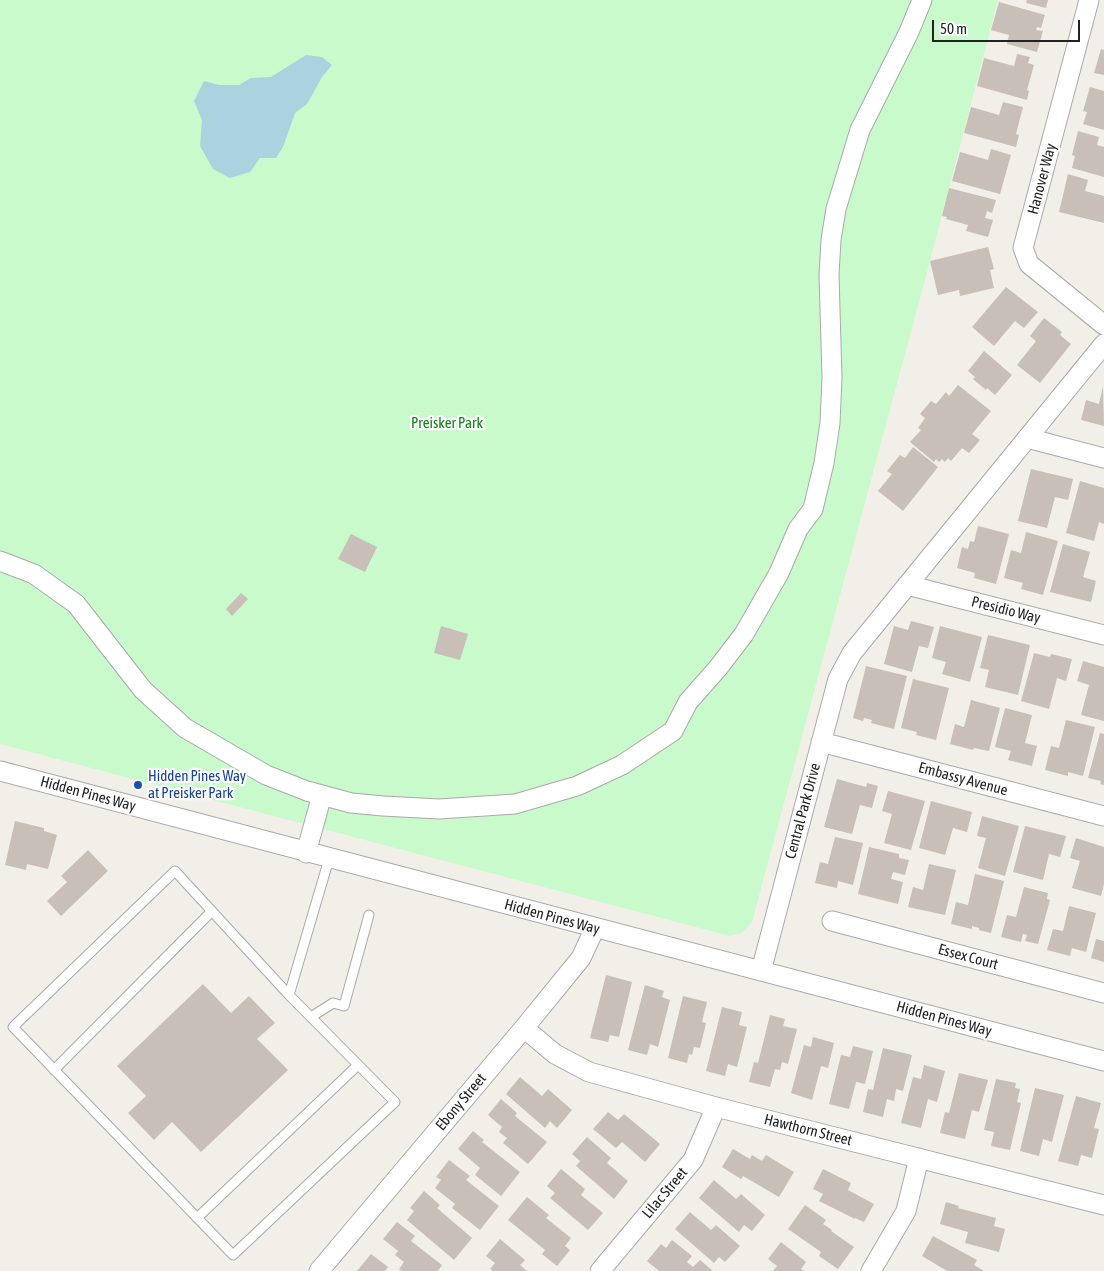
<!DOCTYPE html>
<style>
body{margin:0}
#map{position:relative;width:1104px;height:1271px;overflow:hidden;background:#f2efe9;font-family:"Asap Condensed",sans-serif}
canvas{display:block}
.scale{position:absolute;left:932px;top:20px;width:148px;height:22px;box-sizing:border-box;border:2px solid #222;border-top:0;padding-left:6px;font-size:15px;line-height:18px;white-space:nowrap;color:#222;-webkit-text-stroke:4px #fff;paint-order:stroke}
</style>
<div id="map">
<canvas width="1104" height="1271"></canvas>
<div class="scale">50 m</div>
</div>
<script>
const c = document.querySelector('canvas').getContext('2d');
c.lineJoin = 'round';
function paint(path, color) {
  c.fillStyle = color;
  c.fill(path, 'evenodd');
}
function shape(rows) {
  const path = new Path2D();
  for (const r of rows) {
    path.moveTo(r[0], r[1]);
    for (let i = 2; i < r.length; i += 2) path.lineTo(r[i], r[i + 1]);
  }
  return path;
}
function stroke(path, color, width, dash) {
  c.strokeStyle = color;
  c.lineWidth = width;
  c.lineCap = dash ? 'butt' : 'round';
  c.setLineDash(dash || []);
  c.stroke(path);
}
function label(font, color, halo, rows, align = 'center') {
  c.font = font + ' "Asap Condensed",sans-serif';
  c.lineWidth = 4.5;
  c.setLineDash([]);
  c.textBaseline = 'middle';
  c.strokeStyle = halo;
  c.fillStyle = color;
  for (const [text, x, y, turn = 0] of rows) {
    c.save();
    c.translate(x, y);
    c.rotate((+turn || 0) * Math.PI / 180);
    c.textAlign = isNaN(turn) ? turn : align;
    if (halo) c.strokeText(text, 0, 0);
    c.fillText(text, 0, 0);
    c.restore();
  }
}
const park = shape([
 [0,0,998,0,930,261,752,922,742,933,730,936,0,744]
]);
const water = shape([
 [306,55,322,57,332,65,322,77,307,104,295,113,283,147,276,158,260,158,250,172,230,178,213,169,200,146,202,120,194,101,204,81,219,85,239,85,251,78,271,77]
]);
const building = shape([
 [1027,0,1048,0,1046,8,1026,3],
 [999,2,1045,15,1041,28,1037,27,1036,30,1043,31,1037,52,1007,44,1009,35,991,30],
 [1101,49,1104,50,1104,75,1094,73],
 [1017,54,1030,57,1028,63,1034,65,1027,90,1029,91,1027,100,977,86,984,58,1014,66],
 [1090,87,1104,91,1104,130,1083,124,1087,112,1083,111],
 [1003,102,1023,107,1016,134,1019,135,1016,147,964,133,971,107,999,115],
 [1078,131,1099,137,1097,145,1104,147,1104,177,1072,168,1075,156,1072,155],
 [991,149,1011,155,1000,194,952,181,960,152,988,160],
 [1068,174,1088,180,1085,191,1104,196,1104,223,1059,212],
 [949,188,996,200,992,213,987,211,985,218,993,220,988,237,966,231,968,225,946,219,947,217,942,216],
 [988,247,994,269,990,270,994,288,960,296,959,290,938,295,930,261],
 [1006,287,1038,312,1024,328,1015,321,994,346,972,327],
 [1044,318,1062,332,1060,335,1071,344,1040,383,1017,365,1036,341,1030,336],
 [984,351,1012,375,995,395,987,388,986,390,973,379,975,377,968,371],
 [958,385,991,411,972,434,980,440,969,453,962,448,951,461,948,458,945,462,942,459,939,462,936,459,934,462,910,442,921,430,918,428,925,418,920,414,931,401,936,404,946,392,949,396],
 [1103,386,1104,426,1081,420,1086,400,1099,404],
 [913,447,938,467,903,511,878,491,892,474,887,471,900,455,905,458],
 [1031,469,1073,479,1068,500,1055,497,1047,528,1018,521],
 [1080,481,1104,488,1104,524,1099,522,1094,541,1066,533],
 [978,526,1009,534,996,584,974,578,975,573,957,568,962,547,968,549,970,541,974,542],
 [1026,532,1058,541,1043,595,1021,589,1023,583,1004,578,1011,550,1021,553],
 [351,534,377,547,365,572,338,559],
 [1063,544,1090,552,1083,577,1096,581,1091,602,1050,592],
 [241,593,248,599,232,616,226,609],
 [911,621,934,627,928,648,919,646,912,672,884,664,894,626,908,630],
 [441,626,468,634,460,660,434,653],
 [940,626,982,637,970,682,942,674,946,662,932,658],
 [988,635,1030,645,1018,695,985,687,989,670,980,668],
 [1034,653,1050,657,1051,654,1072,659,1066,681,1057,678,1049,709,1021,701],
 [1083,661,1104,667,1104,721,1081,715,1089,685,1077,681],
 [866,666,907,676,894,729,871,723,872,720,864,718,863,721,853,718],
 [913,679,949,688,936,740,916,735,917,732,901,728],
 [971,700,1000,708,989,751,974,748,973,750,950,744,955,724,964,727],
 [1005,708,1032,715,1025,743,1037,746,1032,766,1008,760,1011,751,995,747],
 [1066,720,1095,727,1083,776,1068,772,1068,776,1045,770,1051,746,1059,748],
 [1100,733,1104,734,1104,785,1100,784,1101,781,1088,778],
 [837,779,866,787,867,783,878,786,872,808,860,805,852,834,824,827],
 [888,791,925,801,911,850,884,843,892,814,882,811],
 [931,801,972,812,967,832,953,828,945,855,919,848],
 [982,816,1019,826,1005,876,978,868,986,838,977,836],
 [15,821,44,828,44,831,57,835,48,869,27,864,26,870,5,865],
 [1025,826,1066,836,1060,857,1049,854,1043,880,1013,872],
 [835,837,863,843,853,885,838,881,837,888,815,883,820,862,828,864],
 [1076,838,1104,847,1104,884,1101,896,1072,888,1080,861,1070,858],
 [869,847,899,854,899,858,909,860,905,875,893,872,891,879,903,882,898,904,858,894],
 [88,850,108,871,61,916,47,901,67,882,61,876],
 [929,864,956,870,945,915,908,907,913,887,923,890],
 [975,874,1004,881,991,933,979,930,979,928,972,926,972,929,951,924,956,902,968,905],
 [1024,887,1048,893,1047,899,1050,900,1038,944,1025,941,1027,935,1023,934,1021,942,1001,937,1007,915,1016,917],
 [1069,906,1096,913,1086,952,1072,948,1070,956,1047,950,1053,929,1063,931],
 [1096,939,1104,941,1104,962,1091,958],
 [606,975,632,982,619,1037,610,1035,608,1042,590,1038],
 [203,984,231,1013,249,996,275,1023,257,1039,288,1070,201,1152,172,1122,154,1140,128,1113,146,1096,117,1066],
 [645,985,664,991,662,997,670,1000,658,1047,650,1044,647,1055,628,1050],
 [683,996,707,1002,702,1022,706,1023,700,1048,694,1047,692,1055,689,1054,687,1063,668,1058],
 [722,1007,742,1012,739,1025,747,1027,737,1067,728,1064,725,1076,706,1071],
 [770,1015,785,1019,783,1026,797,1029,788,1064,782,1062,780,1070,775,1069,770,1087,749,1082,754,1062,758,1063],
 [813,1037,834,1043,828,1068,821,1066,812,1100,791,1093,804,1045,811,1047],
 [853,1046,873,1051,865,1084,856,1082,849,1109,829,1104,841,1055,850,1057],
 [883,1048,912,1055,903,1091,896,1089,894,1101,887,1099,883,1117,863,1112,868,1089,873,1090],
 [924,1065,945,1071,937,1102,928,1099,921,1128,901,1123,913,1077,921,1079],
 [959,1073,988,1080,979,1112,972,1110,965,1139,940,1133,945,1112,949,1113],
 [520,1077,542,1096,548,1089,572,1110,557,1128,550,1121,545,1128,506,1094],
 [996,1079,1016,1083,1015,1088,1020,1089,1017,1102,1021,1103,1010,1150,991,1146,994,1132,984,1130],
 [1035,1088,1064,1095,1052,1142,1043,1139,1039,1156,1020,1151],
 [1076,1096,1101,1103,1094,1128,1099,1129,1092,1158,1081,1155,1078,1166,1058,1161],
 [501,1099,517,1113,515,1116,547,1142,528,1164,503,1143,507,1138,499,1132,502,1127,488,1115],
 [608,1112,618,1120,624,1114,660,1144,645,1162,622,1142,616,1148,593,1129],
 [473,1131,484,1140,482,1142,520,1172,501,1196,475,1175,480,1168,458,1149],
 [587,1137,611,1158,607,1163,628,1181,614,1199,576,1166,580,1161,572,1154],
 [733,1149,750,1159,752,1155,762,1161,766,1155,794,1172,779,1197,743,1176,741,1179,722,1167],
 [449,1160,470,1176,466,1180,499,1206,480,1230,452,1208,455,1204,435,1188,441,1180,436,1177],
 [561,1169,585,1189,581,1195,603,1213,588,1230,550,1198,555,1193,547,1186],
 [823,1169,851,1183,848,1190,874,1204,864,1222,855,1218,855,1219,819,1201,823,1194,813,1189],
 [714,1180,736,1199,741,1194,765,1215,752,1231,744,1225,739,1232,699,1198],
 [424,1191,440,1205,437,1208,472,1238,454,1260,407,1220,414,1211,410,1208],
 [527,1197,549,1215,546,1218,571,1238,565,1246,570,1250,557,1266,542,1254,545,1250,508,1220],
 [946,1202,959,1206,958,1208,996,1218,994,1226,1005,1229,999,1252,965,1243,968,1232,940,1224],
 [805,1205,826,1220,823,1224,832,1230,831,1231,854,1247,838,1269,819,1256,821,1252,788,1229],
 [690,1212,711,1230,716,1225,740,1246,725,1262,719,1257,714,1263,675,1229],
 [397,1222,415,1236,411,1241,442,1265,438,1271,402,1271,399,1269,404,1262,395,1255,398,1251,383,1239],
 [933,1236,977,1260,974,1265,984,1271,947,1271,922,1256],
 [500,1239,525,1260,520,1265,527,1271,493,1271,490,1269,495,1263,486,1256],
 [672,1240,692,1256,687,1262,693,1267,700,1260,713,1271,659,1271,647,1261,661,1244,666,1248],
 [781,1242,806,1262,801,1269,804,1271,773,1271,777,1266,768,1259],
 [371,1254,388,1267,385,1271,357,1271]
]);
const service = shape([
 [289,995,395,1102,233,1255,13,1027,175,871,289,995,329,859],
 [311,1017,333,1003,344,1006,369,915],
 [54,1070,212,911],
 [197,1218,358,1065]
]);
const minor = shape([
 [1089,0,1023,248,1029,264,1104,325],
 [1027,438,1104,458],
 [0,561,34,574,76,604,143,690,185,728,266,775,307,791,351,803,383,806,439,809,515,804,577,786,622,765,673,731,688,702,718,668,744,634,779,573,798,529,813,509,824,463,830,423,832,378,829,275,831,240,836,209,860,130,909,32,922,0],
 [907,585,1104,635],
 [821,742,1104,816],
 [0,771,1104,1061],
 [306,853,322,795],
 [832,921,1104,993],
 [761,971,838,679,852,653,1104,344],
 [524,1028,555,1054,589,1072,716,1107,1104,1205],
 [319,1271,524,1028,581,958,595,928],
 [600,1271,693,1160,716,1107],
 [871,1271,906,1211,919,1158]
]);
const markers = [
 [138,785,5,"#1a4fb4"]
];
const streetNames = [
 ["Hanover Way",1042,179,-75],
 ["Presidio Way",1006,610,14],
 ["Embassy Avenue",963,779,15],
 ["Hidden Pines Way",88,794,15],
 ["Central Park Drive",803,811,-75],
 ["Hidden Pines Way",552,917,15],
 ["Essex Court",968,957,15],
 ["Hidden Pines Way",944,1019,15],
 ["Ebony Street",461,1102,-50],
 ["Hawthorn Street",808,1130,14],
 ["Lilac Street",665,1193,-50]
];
const parkNames = [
 ["Preisker Park",447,423]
];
const transitNames = [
 ["Hidden Pines Way",148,776],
 ["at Preisker Park",148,793]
];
paint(park, '#c8facc');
paint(water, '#aad3df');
paint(building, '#c7bfb8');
stroke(service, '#a9a9a9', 11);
stroke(minor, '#a9a9a9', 21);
stroke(service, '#fff', 9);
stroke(minor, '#fff', 19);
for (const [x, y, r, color] of markers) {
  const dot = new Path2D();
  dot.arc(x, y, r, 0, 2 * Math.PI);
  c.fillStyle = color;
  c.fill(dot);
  stroke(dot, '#fff', 2);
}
label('15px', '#222', '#fff', streetNames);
label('15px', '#0c8416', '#fff', parkNames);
label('15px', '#164399', '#fff', transitNames, 'left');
</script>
